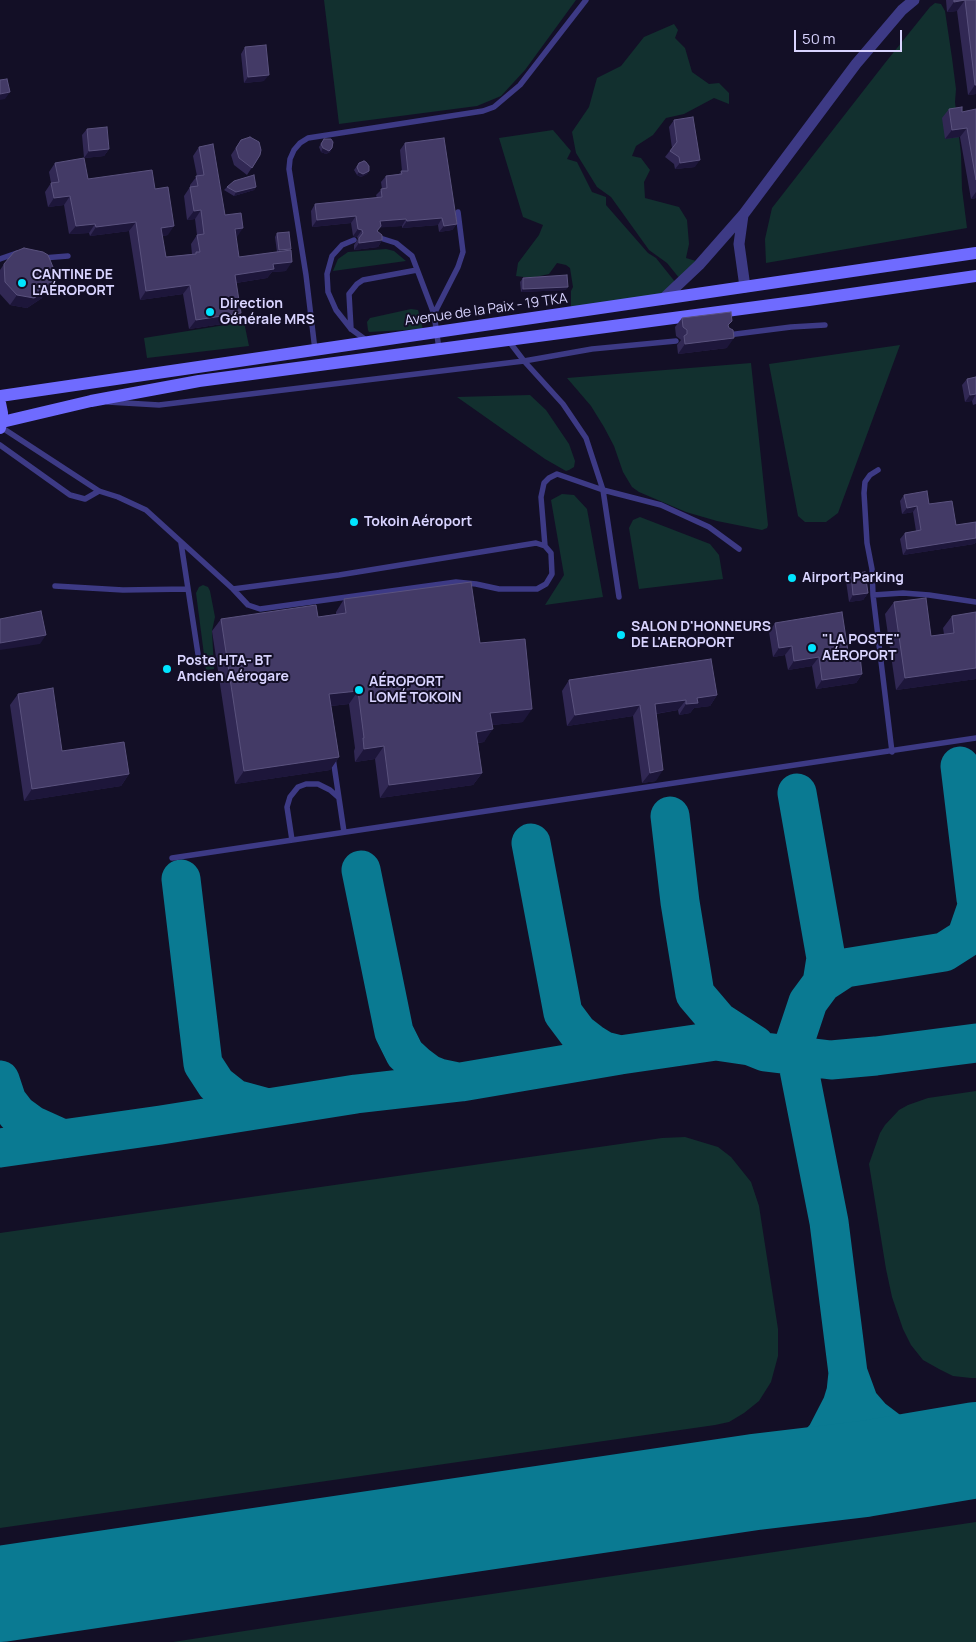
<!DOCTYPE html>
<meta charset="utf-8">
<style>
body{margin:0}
#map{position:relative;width:976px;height:1642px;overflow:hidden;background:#130f26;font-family:Manrope,sans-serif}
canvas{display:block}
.scale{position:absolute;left:794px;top:30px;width:108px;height:22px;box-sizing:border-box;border:2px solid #d9d4ff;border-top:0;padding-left:6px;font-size:15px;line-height:18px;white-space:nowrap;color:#d9d4ff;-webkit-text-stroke:4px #130f26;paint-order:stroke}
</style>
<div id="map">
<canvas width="976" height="1642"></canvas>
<div class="scale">50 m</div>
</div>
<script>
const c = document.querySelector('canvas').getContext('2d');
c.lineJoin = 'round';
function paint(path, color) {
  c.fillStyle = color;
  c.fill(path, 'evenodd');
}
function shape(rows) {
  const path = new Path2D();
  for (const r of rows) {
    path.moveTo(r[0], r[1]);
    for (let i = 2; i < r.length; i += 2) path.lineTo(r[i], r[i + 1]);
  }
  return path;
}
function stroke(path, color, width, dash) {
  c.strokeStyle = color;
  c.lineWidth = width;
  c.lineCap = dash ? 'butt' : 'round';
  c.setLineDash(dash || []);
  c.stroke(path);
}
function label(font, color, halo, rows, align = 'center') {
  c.font = font + ' Manrope,sans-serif';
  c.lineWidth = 4;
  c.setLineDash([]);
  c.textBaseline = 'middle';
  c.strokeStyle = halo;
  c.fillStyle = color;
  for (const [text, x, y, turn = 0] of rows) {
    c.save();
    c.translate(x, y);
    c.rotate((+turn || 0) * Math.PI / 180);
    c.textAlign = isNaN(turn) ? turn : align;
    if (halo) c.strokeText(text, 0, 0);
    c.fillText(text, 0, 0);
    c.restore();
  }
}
const green = shape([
 [324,0,576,0,525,70,501,96,477,106,339,124],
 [935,3,941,4,945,11,952,58,956,89,955,102,961,154,962,189,967,228,766,263,765,239,772,208,885,63,930,7],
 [674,24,678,30,675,38,685,48,692,72,709,84,719,83,729,93,729,104,714,98,684,114,666,118,653,135,636,146,632,156,641,158,650,170,644,182,645,198,679,207,687,220,689,244,686,258,696,261,680,279,667,263,649,250,611,197,597,187,576,153,572,132,589,107,597,78,621,66,644,37],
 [553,130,571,151,567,159,577,162,592,192,606,197,606,205,648,253,656,258,676,283,665,297,571,308,571,291,573,287,570,268,566,265,557,263,549,274,531,278,516,276,518,263,539,235,543,225,523,217,499,138],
 [386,249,394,251,406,261,333,271,338,259,348,252],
 [411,309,418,310,423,329,369,332,368,330,367,322,370,318],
 [244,322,249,346,147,358,144,338],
 [900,345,838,513,826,522,805,522,798,516,769,364],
 [751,363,768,525,767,528,762,530,717,521,686,512,639,492,632,487,623,472,614,446,604,427,591,406,567,378],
 [530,395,546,410,569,444,575,461,574,467,569,470,566,471,545,459,457,397],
 [562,494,574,495,587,509,603,597,545,605,564,575,551,500],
 [640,517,710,544,719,555,723,579,639,589,629,528,633,520],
 [203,585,208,587,210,591,215,617,212,631,214,669,206,670,196,593,199,587],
 [976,1091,976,1378,971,1378,953,1376,939,1369,923,1360,911,1345,903,1329,892,1297,886,1269,869,1164,880,1133,885,1125,899,1110,908,1105,928,1098],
 [685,1137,718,1147,731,1157,751,1182,759,1206,778,1329,778,1356,771,1382,759,1401,744,1413,729,1422,715,1425,0,1528,0,1233,662,1138],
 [976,1522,976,1642,173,1642,290,1624]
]);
const taxiway = shape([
 [960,766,976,899],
 [797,793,826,958,822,983],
 [670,816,680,902,695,994,718,1021,755,1045],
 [531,843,563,1013,578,1033,591,1043,604,1051,620,1055],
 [361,870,394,1032,405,1054,417,1065,429,1074,439,1078,458,1082],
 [181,879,203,1064,216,1084,235,1099,268,1108],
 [0,1080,7,1101,17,1114,32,1125,63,1139],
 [0,1148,161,1125,356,1094,461,1082,620,1055,716,1041,750,1046,765,1052,831,1060,876,1056,976,1043],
 [964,1452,932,1451,919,1448,905,1443,872,1418,859,1403,848,1373,829,1222,794,1044,808,1002,822,983,845,968,944,952,966,938,976,909],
 [755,1482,798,1464,810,1454,826,1436,842,1405,846,1392,848,1373]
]);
const runway = shape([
 [0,1594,755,1482,864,1469,976,1450]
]);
const lane = shape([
 [377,237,396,243,412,256,434,314,439,349],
 [354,240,342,245,332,256,327,274,328,292,336,310,351,329,366,340],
 [43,258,68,256],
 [0,259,17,253],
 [434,314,458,267,463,252,458,212],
 [351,329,349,294,357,284,363,280,417,270],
 [728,335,791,327,825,325],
 [508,340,524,361,563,404,586,438,603,490,619,597],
 [315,350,306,275,289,169,290,159,294,150,300,143,308,138,483,111,494,107,520,85,586,0],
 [108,402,159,405,524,361,592,349,676,341],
 [1,427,99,491,118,497,146,510,233,589,248,605,260,609,456,582,476,584,499,589,537,589,546,584,552,574,551,553,545,546,541,497,544,483,549,478,557,474,603,490,661,505,709,527,739,549],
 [0,445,70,495,85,499,99,491],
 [878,470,870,475,865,482,864,493,867,543,872,569,873,595,892,752],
 [181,543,198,654],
 [55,586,123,590,188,589],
 [233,589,339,575,536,543,545,546],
 [873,595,903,593,929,595,976,602],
 [333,758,344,832],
 [292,840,287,807,290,797,298,787,306,784,318,784,330,790,338,797],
 [172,858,976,738]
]);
const street = shape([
 [743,215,739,244,745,287],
 [663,299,699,265,743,215,856,64,902,10,914,0]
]);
const secondary = shape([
 [0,396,976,253],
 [0,403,2,413,0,428],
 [2,422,91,401,199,381,809,300,976,276]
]);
const wall = shape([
 [946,0,976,0,976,94,968,95,957,11,947,12],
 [245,47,264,81,244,83,241,54],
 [949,109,962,112,976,109,976,198,971,199,960,137,945,139,942,118],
 [674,120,695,167,675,169,674,164,665,157,672,148,669,127],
 [87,129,109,149,104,156,84,158,82,135],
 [324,139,332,148,330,152,326,154,321,152,319,147],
 [241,140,260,155,247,175,234,165,231,155],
 [405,143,457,224,452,230,439,232,438,225,402,228,402,226,380,227,377,231,382,240,378,247,354,250,354,245,358,239,357,237,353,236,351,223,312,227,311,211,315,204,377,198,376,195,382,189,381,182,386,176,399,174,402,171,400,150],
 [199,147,225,215,237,237,236,237,239,257,277,252,275,237,277,233,291,249,289,251,286,271,272,272,267,278,236,283,235,322,189,329,183,294,140,300,129,231,90,236,89,233,69,234,64,205,48,207,45,192,51,183,49,172,55,163,88,179,155,189,168,235,162,236,166,257,192,254,191,244,197,235,195,219,187,220,184,196,190,187,190,185,197,176,193,156],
 [359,163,369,171,367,174,361,177,357,175,354,170],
 [227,187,256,187,254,190,234,196,224,190],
 [4,264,42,298,27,308,10,305,0,294,0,270],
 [523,278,566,290,521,292,520,282],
 [682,318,728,326,727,348,678,354,677,345,681,340,676,336,675,327],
 [976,377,976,404,973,405,972,401,965,402,962,385,967,379],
 [904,495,929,504,956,525,976,522,976,542,974,544,903,555,900,539,905,533,916,531,913,512,902,514,900,501],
 [851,574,868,593,863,600,849,602,846,581],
 [344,599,480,643,523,722,492,725,484,742,478,743,482,773,473,785,380,798,375,759,355,762,354,751,355,748,349,704,331,706,339,757,330,770,235,784,212,631,221,619,318,617,336,614,336,612],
 [894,602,931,636,944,634,943,628,952,616,976,612,976,679,896,690,885,614],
 [775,623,849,658,862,674,856,683,816,689,812,666,788,670,785,655,773,657,769,632],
 [569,680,717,695,710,706,694,708,690,713,679,715,678,710,656,714,656,781,642,783,633,716,567,726,562,691],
 [18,694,62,751,129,774,121,786,24,801,10,705]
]);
const shadedWall = shape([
 [965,0,957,11,947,12,954,2],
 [269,75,264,81,244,83,248,77],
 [975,85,976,85,976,94,968,95],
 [10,92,5,99,0,100,0,94],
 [967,128,960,137,945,139,952,130],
 [323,148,332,148,330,152,326,154,321,152],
 [109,149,104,156,84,158,89,151],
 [700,160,695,167,675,169,680,163],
 [369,171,367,174,361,177,357,175,359,172],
 [256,187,254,190,234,196,236,192],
 [976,192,976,198,971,199],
 [70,196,64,205,48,207,54,198],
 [201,210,195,219,187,220,194,211],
 [356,216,351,223,312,227,317,220],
 [442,218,438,225,402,228,407,221],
 [406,219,402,226,375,228,380,221],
 [136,222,129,231,90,236,96,227],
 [95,224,89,233,69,234,76,226],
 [457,224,452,230,439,232,444,226],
 [174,226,168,235,155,237,161,228],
 [243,228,237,237,228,238,235,229],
 [358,229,362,230,357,237,353,236],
 [382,240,378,247,354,250,359,243],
 [291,249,288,252,277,253,279,250],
 [292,262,286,271,272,272,267,278,229,284,235,275,273,264],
 [190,285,183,294,140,300,146,291],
 [568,287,566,290,521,292,523,289],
 [49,289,42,298,27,308,10,305,17,295],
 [241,313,235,322,189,329,196,320],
 [734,338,727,348,678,354,685,344],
 [976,394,972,401,965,402,970,395],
 [917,506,913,512,902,514,907,508],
 [976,538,976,542,974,544,903,555,907,549],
 [868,593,863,600,849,602,853,595],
 [46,635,40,644,0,650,0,643],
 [792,646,785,655,773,657,779,648],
 [819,657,812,666,788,670,794,661],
 [976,668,976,679,896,690,905,678],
 [862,674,856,683,816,689,822,680],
 [358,691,349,704,320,707,329,694],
 [717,695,710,706,694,708,690,713,679,715,686,704,697,698],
 [686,700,678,710,647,715,655,704],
 [640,705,633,716,567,726,575,715],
 [532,709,523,722,481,726,490,713],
 [493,729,484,742,467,744,476,732],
 [384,746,375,759,355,762,364,749],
 [339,757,330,770,235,784,244,771],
 [663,770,656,781,642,783,650,773],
 [482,773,473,785,380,798,389,785],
 [129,774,121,786,24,801,32,789]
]);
const building = shape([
 [954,0,976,0,976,85,975,85,965,0,954,2,954,0],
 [266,45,269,75,248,77,245,47,266,45],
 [7,79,10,92,0,94,0,80,7,79],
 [962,107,962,112,976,109,976,180,967,128,952,130,949,109,962,107],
 [693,117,700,160,680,163,679,157,670,151,677,142,674,120,693,117],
 [107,127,109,149,89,151,87,129,107,127],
 [250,137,259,142,261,150,260,155,252,168,239,158,236,148,241,140,250,137],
 [444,138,457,224,444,226,442,218,407,221,406,219,380,221,381,226,377,231,382,235,382,240,359,243,359,238,363,233,362,230,358,229,356,216,317,220,315,204,382,197,381,189,387,188,386,176,402,174,401,171,408,171,405,143,444,138],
 [324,139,331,139,333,142,332,148,329,151,323,148,321,144,324,139],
 [213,144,225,215,241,213,243,228,235,229,239,257,291,250,292,262,273,264,274,269,235,275,241,313,196,320,190,285,146,291,136,222,96,227,95,224,76,226,70,196,54,198,51,183,59,182,55,163,84,158,88,179,152,170,155,189,168,187,174,226,161,228,166,257,196,254,196,252,200,252,197,235,204,234,201,210,194,211,190,187,198,186,196,176,204,175,199,147,213,144],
 [364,161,366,162,369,166,369,171,363,174,359,172,357,167,359,163,364,161],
 [254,175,256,187,236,192,227,187,234,181,254,175],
 [289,232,291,249,279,250,277,233,289,232],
 [24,248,43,252,48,255,55,272,49,289,34,298,17,295,5,282,4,264,14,252,24,248],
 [567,275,568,287,523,289,523,278,567,275],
 [731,312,732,321,728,325,729,328,733,330,734,338,685,344,684,336,687,334,687,330,683,327,682,318,731,312],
 [976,377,976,394,970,395,967,379,976,377],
 [927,491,929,504,952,501,956,525,976,522,976,538,907,549,905,533,921,530,917,506,907,508,904,495,927,491],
 [865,572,868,593,853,595,851,574,865,572],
 [471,582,480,643,525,639,532,709,490,713,493,729,476,732,482,773,389,785,384,746,364,749,363,738,364,738,358,691,329,694,339,757,244,771,221,619,316,605,318,617,346,613,344,599,471,582],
 [926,598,931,636,954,633,952,616,976,612,976,668,905,678,894,602,926,598],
 [41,611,46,635,0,643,0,619,41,611],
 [842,612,849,658,860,656,862,674,822,680,819,657,794,661,792,646,779,648,775,623,842,612],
 [711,659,717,695,697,698,698,703,686,704,686,700,655,704,663,770,650,773,640,705,575,715,569,680,711,659],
 [53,688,62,751,124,742,129,774,32,789,18,694,53,688]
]);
const markers = [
 [22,283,5,"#00e5ff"],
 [210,312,5,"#00e5ff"],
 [354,522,5,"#00e5ff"],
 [792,578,5,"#00e5ff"],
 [621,635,5,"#00e5ff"],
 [812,648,5,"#00e5ff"],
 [167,669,5,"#00e5ff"],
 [359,690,5,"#00e5ff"]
];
const poiNames = [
 ["CANTINE DE",32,275],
 ["L'AÉROPORT",32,291],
 ["Direction",220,304],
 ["Générale MRS",220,320],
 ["Tokoin Aéroport",364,522],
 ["Airport Parking",802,578],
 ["SALON D'HONNEURS",631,627],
 ["DE L'AEROPORT",631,643],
 ["\"LA POSTE\"",822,640],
 ["AÉROPORT",822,656],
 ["Poste HTA- BT",177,661],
 ["Ancien Aérogare",177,677],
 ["AÉROPORT",369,682],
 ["LOMÉ TOKOIN",369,698]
];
const streetNames = [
 ["Avenue de la Paix - 19 TKA",486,310,-8]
];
paint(green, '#12302f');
stroke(taxiway, '#0a7a92', 39);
stroke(runway, '#0a7a92', 96);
stroke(lane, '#3d3a85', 5.5);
stroke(street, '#3d3a85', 11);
stroke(secondary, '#6f6bff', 12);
paint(wall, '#312854');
paint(shadedWall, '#1d163a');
paint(building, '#433a66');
stroke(building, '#5a527e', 1);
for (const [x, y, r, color] of markers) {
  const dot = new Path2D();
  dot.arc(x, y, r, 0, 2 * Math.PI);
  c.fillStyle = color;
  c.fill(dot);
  stroke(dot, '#130f26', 2);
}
label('bold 14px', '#d9d4ff', '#130f26', poiNames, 'left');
label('14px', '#d9d4ff', '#130f26', streetNames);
</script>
